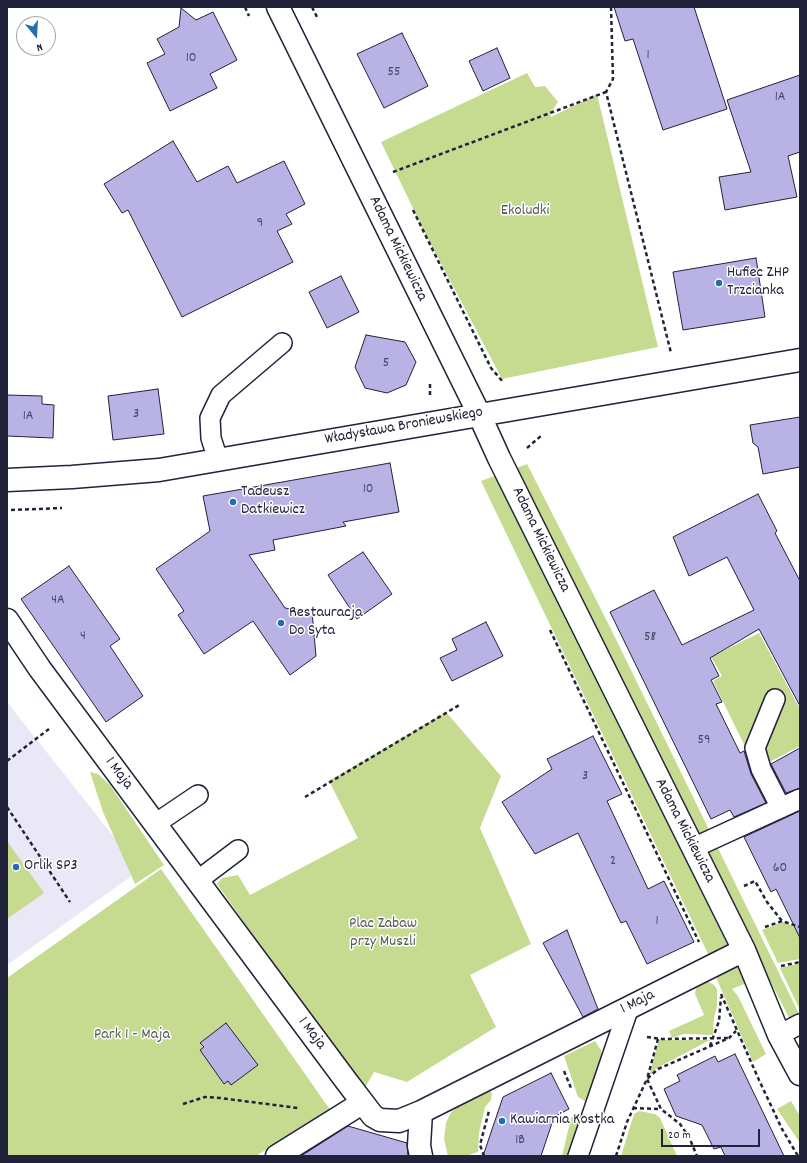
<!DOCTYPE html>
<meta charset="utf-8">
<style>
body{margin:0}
#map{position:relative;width:807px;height:1163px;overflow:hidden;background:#fff;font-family:Dekko,sans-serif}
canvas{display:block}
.frame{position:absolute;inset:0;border:8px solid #22223b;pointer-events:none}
.north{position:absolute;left:16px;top:16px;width:40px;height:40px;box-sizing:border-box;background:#fff;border:1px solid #a7a7b1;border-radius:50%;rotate:162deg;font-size:11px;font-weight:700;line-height:16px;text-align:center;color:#22223b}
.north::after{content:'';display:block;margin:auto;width:14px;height:18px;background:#1f6fb2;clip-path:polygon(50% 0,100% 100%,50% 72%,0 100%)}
.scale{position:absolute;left:661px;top:1129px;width:99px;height:18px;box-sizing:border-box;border:2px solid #22223b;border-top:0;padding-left:5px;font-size:12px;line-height:14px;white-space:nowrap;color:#22223b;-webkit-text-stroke:3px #fff;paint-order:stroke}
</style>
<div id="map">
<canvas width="807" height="1163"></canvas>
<div class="frame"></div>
<div class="north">N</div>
<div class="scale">20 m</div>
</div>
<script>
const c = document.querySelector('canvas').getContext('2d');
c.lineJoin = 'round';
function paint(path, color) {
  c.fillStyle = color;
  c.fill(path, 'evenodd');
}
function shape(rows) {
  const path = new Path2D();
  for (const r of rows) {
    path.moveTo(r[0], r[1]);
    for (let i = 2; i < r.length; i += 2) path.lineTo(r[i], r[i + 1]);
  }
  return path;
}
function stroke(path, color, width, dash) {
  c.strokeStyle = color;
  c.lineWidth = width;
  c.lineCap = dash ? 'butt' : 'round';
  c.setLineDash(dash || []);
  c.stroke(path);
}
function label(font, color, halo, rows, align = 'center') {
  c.font = font + ' Dekko,sans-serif';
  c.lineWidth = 3;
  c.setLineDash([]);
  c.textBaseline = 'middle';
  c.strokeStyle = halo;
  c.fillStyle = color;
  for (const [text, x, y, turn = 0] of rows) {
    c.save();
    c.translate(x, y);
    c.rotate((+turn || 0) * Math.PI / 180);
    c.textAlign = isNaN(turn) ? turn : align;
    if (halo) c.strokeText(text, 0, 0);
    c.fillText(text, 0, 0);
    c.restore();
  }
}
const built = shape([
 [7,702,140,870,7,965]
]);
const green = shape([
 [527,73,535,87,545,86,558,102,550,114,551,117,597,94,658,347,502,379,425,233,381,142],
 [527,464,609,625,800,1016,800,1039,767,975,732,989,738,996,766,1054,753,1062,718,982,709,956,481,481],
 [759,633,800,709,800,746,756,769,713,681,722,676,711,657],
 [446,712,501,776,480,828,531,944,470,975,496,1027,407,1082,374,1072,363,1091,217,884,222,878,238,875,250,895,358,838,329,781],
 [90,772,98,774,110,785,164,865,135,884,103,812],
 [7,841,44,893,7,919],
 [161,869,331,1111,259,1154,258,1156,7,1156,7,978],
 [782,922,794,926,800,931,800,959,778,963,762,930],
 [796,964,800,964,800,1010,780,968],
 [704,979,714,985,717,989,717,1007,714,1017,713,1035,684,1034,672,1038,669,1031,704,1015,695,994,697,982],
 [659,1040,710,1040,657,1068,649,1076],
 [595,1041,601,1050,602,1056,593,1106,578,1097,564,1056],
 [489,1090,492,1093,491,1100,485,1107,479,1133,478,1152,466,1156,448,1156,444,1139,446,1123,451,1112,459,1106],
 [791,1101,800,1116,800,1143,777,1109],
 [639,1111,655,1114,660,1118,677,1156,621,1156,634,1114],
 [580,1113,583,1116,575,1156,562,1156,571,1118,575,1114]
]);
const building = shape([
 [614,7,694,7,727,109,663,130,633,39,625,41,614,7],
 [181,8,196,20,213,12,237,60,210,74,217,88,170,111,147,63,165,54,157,39,179,27,181,8],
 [402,33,428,86,384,108,357,54,402,33],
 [497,48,510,78,483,91,469,61,497,48],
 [800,75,800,152,788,156,797,197,725,210,719,177,751,172,727,100,800,75],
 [173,141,197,182,228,166,237,183,284,161,305,204,286,214,292,224,277,231,293,262,182,317,128,210,122,213,104,184,173,141],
 [756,258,765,317,683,330,673,272,756,258],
 [341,276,359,312,327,328,309,292,341,276],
 [366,335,405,342,416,362,406,385,387,393,365,388,355,367,366,335],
 [158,389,164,434,113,440,108,396,158,389],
 [7,395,42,396,42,404,54,405,53,438,7,436,7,395],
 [800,417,800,467,763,474,758,447,753,443,750,425,800,417],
 [390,463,399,512,343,522,346,526,273,540,275,550,249,555,285,608,312,612,316,656,290,675,253,621,204,654,178,615,184,611,156,569,210,531,203,496,390,463],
 [758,494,777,531,775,533,800,581,800,706,759,629,710,658,719,676,711,680,722,702,716,704,740,753,744,751,751,774,766,803,734,817,730,810,711,819,610,612,654,590,682,645,754,610,727,557,689,576,673,537,758,494],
 [363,552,392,594,357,619,328,575,363,552],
 [69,566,120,639,110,646,143,696,106,722,21,599,69,566],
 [486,622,503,656,452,681,440,658,457,650,452,639,486,622],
 [593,736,622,794,607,801,648,889,664,881,694,942,647,964,626,921,621,923,578,833,535,854,502,802,552,769,547,759,593,736],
 [800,748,800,788,786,793,771,764,800,748],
 [800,811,800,938,776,889,771,892,744,837,800,811],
 [567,930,598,1009,583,1017,543,943,567,930],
 [226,1023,258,1065,231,1085,228,1081,224,1084,200,1050,204,1047,200,1043,226,1023],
 [735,1054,784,1156,725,1156,721,1147,714,1149,702,1125,676,1116,664,1089,680,1081,677,1075,715,1056,718,1062,735,1054],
 [551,1073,569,1109,554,1117,541,1156,483,1156,503,1097,551,1073],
 [348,1126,407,1143,408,1156,301,1156,348,1126]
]);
const path = shape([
 [245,7,249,16],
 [312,7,317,17],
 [611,7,613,79,606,92,671,353],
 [393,172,606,92],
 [413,210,491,368,503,382],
 [430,395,430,382],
 [527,448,542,435],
 [11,510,62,508],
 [550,630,699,942],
 [7,761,49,729],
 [305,797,461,704],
 [7,807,70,902],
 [744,886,755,881,767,902,782,921],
 [765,927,782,921,800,927],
 [781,966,800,962],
 [721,994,759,1080,782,1129,798,1156],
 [647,1037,662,1039,729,1038],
 [658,1039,647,1079,661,1109,680,1124,689,1137,697,1156],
 [710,1046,719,1021,721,997],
 [564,1071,571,1088],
 [183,1104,205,1097,220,1098,298,1108],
 [633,1108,661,1109],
 [484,1156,480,1145,489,1111],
 [616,1156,627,1122,647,1079,658,1069,729,1038,736,1031]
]);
const service = shape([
 [218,460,211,438,210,418,221,395,282,343],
 [775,699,755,748,761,769,781,808],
 [155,824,198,795],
 [693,848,800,799],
 [197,881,238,850],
 [779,1035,800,1024],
 [578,1156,629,1007]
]);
const pedestrian = shape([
 [277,1156,362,1103]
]);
const minor = shape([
 [278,7,479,414,499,458,744,950,779,1035,800,1074],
 [7,480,72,477,159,470,800,360],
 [7,620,40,669,347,1082,373,1116,380,1120,399,1121,421,1112,744,950],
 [421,1112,419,1146,421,1156]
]);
const markers = [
 [719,283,4,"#1f6fb2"],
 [233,502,4,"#1f6fb2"],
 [281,623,4,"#1f6fb2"],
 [16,867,4,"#1f6fb2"],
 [502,1121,4,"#1f6fb2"]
];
const numberNames = [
 ["1",648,56],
 ["10",191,59],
 ["55",394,73],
 ["1A",780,98],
 ["9",260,224],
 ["5",386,364],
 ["3",136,415],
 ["1A",28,417],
 ["10",368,490],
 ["4A",58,601],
 ["4",83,637],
 ["58",650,638],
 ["59",704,741],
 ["3",585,777],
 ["2",613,862],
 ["60",780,869],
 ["1",657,922],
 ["1B",520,1141]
];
const parkNames = [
 ["Ekoludki",525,212],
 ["Plac Zabaw",383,925],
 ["przy Muszli",383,943],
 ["Park 1 - Maja",132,1036]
];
const streetNames = [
 ["Adama Mickiewicza",397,249,64],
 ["Władysława Broniewskiego",404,427,-10],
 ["Adama Mickiewicza",540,540,64],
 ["1 Maja",118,774,53],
 ["Adama Mickiewicza",684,831,63],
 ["1 Maja",638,1003,-27],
 ["1 Maja",311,1034,53]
];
const poiNames = [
 ["Hufiec ZHP",727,274],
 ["Trzcianka",727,292],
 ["Tadeusz",241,493],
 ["Datkiewicz",241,511],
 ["Restauracja",289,614],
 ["Do Syta",289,632],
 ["Orlik SP3",24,867],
 ["Kawiarnia Kostka",510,1121]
];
paint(built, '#eae8f7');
paint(green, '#c7db90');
paint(building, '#b9b3e5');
stroke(building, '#22223b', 1);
stroke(service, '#22223b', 22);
stroke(pedestrian, '#22223b', 25);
stroke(minor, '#22223b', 25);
stroke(path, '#22223b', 2.5, [4, 3]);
stroke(service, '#fff', 19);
stroke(pedestrian, '#fff', 22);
stroke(minor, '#fff', 22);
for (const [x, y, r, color] of markers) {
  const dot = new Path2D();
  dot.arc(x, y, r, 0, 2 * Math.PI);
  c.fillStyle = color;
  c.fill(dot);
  stroke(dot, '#fff', 1.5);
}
label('14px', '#484666', null, numberNames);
label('16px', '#545a54', '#fff', parkNames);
label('16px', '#22223b', '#fff', streetNames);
label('16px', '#22223b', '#fff', poiNames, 'left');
</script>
